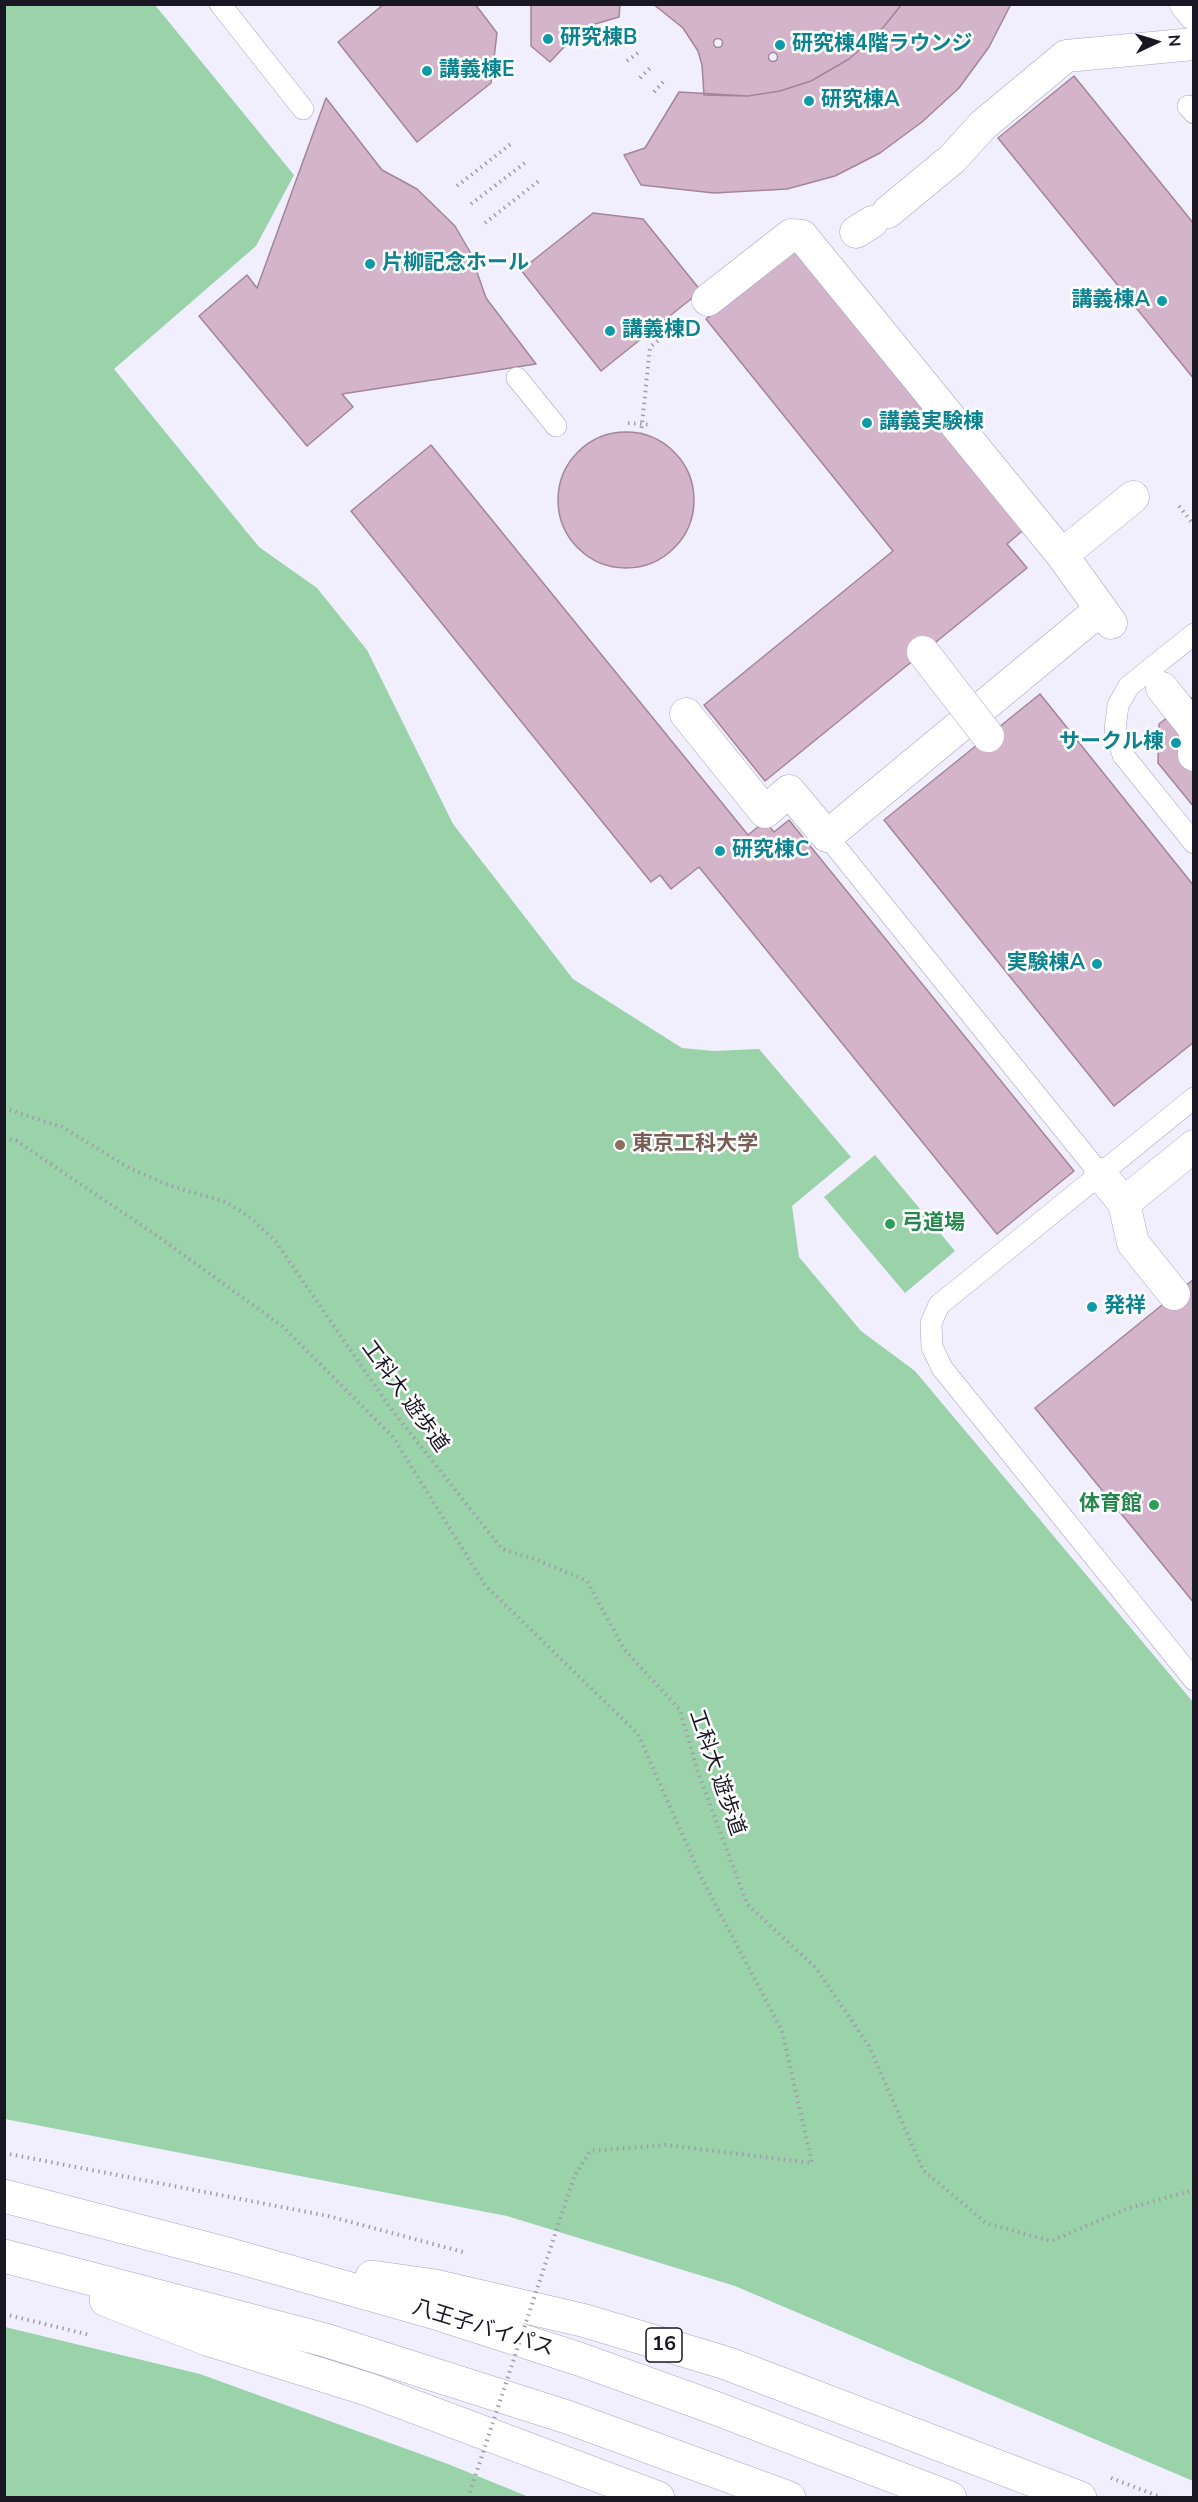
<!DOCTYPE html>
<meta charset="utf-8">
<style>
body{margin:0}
#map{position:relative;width:1198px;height:2502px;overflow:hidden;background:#f1effd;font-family:"Nunito Sans",sans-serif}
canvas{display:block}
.frame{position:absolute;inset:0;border:6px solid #191723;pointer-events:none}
.north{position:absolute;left:1126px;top:12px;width:60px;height:60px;-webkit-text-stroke:4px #fefefe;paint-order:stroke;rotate:86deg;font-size:16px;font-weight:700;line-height:24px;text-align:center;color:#191723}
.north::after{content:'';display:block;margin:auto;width:21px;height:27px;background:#191723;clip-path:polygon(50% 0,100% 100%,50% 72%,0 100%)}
</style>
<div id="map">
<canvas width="1198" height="2502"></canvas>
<div class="frame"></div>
<div class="north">N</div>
</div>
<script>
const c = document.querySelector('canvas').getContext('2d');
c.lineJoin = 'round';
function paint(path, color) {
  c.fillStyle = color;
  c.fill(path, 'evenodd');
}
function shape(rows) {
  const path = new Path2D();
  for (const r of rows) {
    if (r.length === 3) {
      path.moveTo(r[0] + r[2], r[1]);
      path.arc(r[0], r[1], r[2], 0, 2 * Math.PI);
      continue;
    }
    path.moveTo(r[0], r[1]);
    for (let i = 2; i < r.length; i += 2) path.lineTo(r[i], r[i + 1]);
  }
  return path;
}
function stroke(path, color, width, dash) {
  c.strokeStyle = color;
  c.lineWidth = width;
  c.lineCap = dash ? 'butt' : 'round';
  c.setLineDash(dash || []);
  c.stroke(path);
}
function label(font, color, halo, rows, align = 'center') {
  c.font = font + ' "Nunito Sans","Noto Sans JP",sans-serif';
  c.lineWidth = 5;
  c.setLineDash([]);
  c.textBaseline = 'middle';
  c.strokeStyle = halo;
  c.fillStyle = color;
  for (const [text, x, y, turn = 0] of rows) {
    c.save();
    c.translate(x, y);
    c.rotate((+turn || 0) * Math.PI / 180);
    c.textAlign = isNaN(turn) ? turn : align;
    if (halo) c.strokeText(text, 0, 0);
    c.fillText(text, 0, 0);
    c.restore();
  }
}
const green = shape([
 [4,5,155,5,294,175,256,246,114,369,259,547,317,588,367,650,453,824,573,979,682,1048,714,1051,759,1049,851,1157,792,1206,799,1257,861,1331,915,1371,1193,1702,1193,2481,735,2286,507,2216,5,2119],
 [875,1155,955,1251,905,1293,824,1197],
 [5,2327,200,2374,448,2464,529,2497,5,2497]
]);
const building = shape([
 [384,4,475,4,497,33,491,83,417,142,338,42,384,4],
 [531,4,620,4,619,17,564,33,565,46,550,62,531,46,531,4],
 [653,4,902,4,877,35,849,59,811,81,780,91,748,96,704,95,702,65,698,51,683,28,653,4],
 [902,4,1011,4,989,47,959,88,922,122,880,153,835,176,787,189,714,193,641,185,624,155,645,148,679,92,748,96,780,91,811,81,849,59,877,35,902,4],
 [835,36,4.5],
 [718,43,4.5],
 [773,57,4.5],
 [1074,76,1194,224,1194,379,998,138,1074,76],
 [326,98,382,170,417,189,455,226,470,252,486,298,536,364,342,394,353,407,307,446,199,316,247,275,257,288,326,98],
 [593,213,643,219,701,291,601,371,521,270,593,213],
 [798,244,1027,527,1007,544,1027,568,765,781,704,705,893,551,706,319,798,244],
 [626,500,68],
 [431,445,748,835,765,821,774,832,789,820,1074,1171,997,1234,699,867,671,889,660,875,651,882,351,511,431,445],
 [1040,694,1194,886,1194,1042,1114,1106,884,820,1040,694],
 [1194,696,1194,807,1158,763,1159,724,1194,696],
 [1194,1279,1194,1603,1035,1408,1194,1279]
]);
const path = shape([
 [615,41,627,34],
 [627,61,639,52],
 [640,78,650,68],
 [654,92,664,81],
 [457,186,512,143],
 [471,204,526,162],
 [485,223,540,180],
 [628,423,652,425],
 [641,434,650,347,682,321],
 [1179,506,1194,525],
 [4,1108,62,1127,131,1169,171,1186,226,1202,251,1218,276,1242,389,1406,502,1549,537,1560,587,1581,624,1649,680,1710,698,1772,747,1904,816,1968,869,2046,923,2170,986,2223,1051,2241,1126,2209,1194,2190],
 [4,1138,17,1141,156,1235,282,1326,393,1437,485,1585,638,1734,701,1877,782,2031,812,2163,666,2145,590,2151,574,2177],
 [4,2153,328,2216,467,2253],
 [4,2314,90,2335],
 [1111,2478,1163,2498]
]);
const service = shape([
 [220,4,303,109],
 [1188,106,1194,113],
 [517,378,556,426],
 [1194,634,1129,686,1118,705,1115,730,1123,755,1194,843],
 [827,836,1100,1174],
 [1194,1098,939,1305,931,1323,932,1347,942,1368,1194,1680]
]);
const pedestrian = shape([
 [1186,4,1194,14],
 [888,212,952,159,983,125,1066,56,1194,44],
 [856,232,872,222],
 [708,300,791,235,802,236,1062,555,1111,623],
 [1062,555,1133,497],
 [1162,688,1194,728],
 [686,714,765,812,789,791,827,836,1101,609],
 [1194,742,1194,755],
 [1100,1174,1124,1203,1133,1243,1174,1294],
 [1124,1203,1194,1146]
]);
const trunk = shape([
 [4,2196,231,2255,439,2314,579,2359,715,2408,950,2498],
 [4,2256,325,2340,567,2417,789,2498],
 [372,2277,435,2286,582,2320,726,2363,1080,2498],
 [106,2300,207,2339,367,2389,658,2498]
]);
const pathBridge = shape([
 [468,2498,574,2177]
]);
const pedestrianBridge = shape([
 [923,652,988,736]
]);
const markers = [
 [548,39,6,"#0f9aa8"],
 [780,45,6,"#0f9aa8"],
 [427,71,6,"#0f9aa8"],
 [809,101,6,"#0f9aa8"],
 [370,264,6,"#0f9aa8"],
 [1162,301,6,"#0f9aa8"],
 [610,331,6,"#0f9aa8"],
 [867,423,6,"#0f9aa8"],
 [1176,743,6,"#0f9aa8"],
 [720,851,6,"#0f9aa8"],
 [1097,964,6,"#0f9aa8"],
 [620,1145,6,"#8d6e63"],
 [890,1224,6,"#2e9e5b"],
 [1092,1307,6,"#0f9aa8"],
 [1154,1505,6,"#2e9e5b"]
];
const shields = [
 [664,2345,36]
];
const shieldNames = [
 ["16",664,2345]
];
const cultureNames = [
 ["研究棟B",560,39],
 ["研究棟4階ラウンジ",792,45],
 ["講義棟E",439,71],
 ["研究棟A",821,101],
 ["片柳記念ホール",382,264],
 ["講義棟A",1150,301,"right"],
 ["講義棟D",622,331],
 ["講義実験棟",879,423],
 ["サークル棟",1164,743,"right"],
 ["研究棟C",732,851],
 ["実験棟A",1085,964,"right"],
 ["発祥",1104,1307]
];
const educationNames = [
 ["東京工科大学",632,1145]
];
const leisureNames = [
 ["弓道場",902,1224],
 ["体育館",1142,1505,"right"]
];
const streetNames = [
 ["工科大 遊歩道",404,1397,54],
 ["工科大 遊歩道",716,1773,71],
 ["八王子バイパス",483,2329,17]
];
paint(green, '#9ad2a9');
paint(building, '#d4b4cb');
stroke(building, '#a3859b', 1.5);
stroke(service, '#a9a4c6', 22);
stroke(pedestrian, '#a9a4c6', 33);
stroke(trunk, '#a9a4c6', 34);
stroke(path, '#a09eab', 4, [1.5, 4.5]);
stroke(service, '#fff', 21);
stroke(pedestrian, '#fff', 32);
stroke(trunk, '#fff', 33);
stroke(pedestrianBridge, '#a9a4c6', 33, []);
stroke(pathBridge, '#a09eab', 4, [1.5, 4.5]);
stroke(pedestrianBridge, '#fff', 32);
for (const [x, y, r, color] of markers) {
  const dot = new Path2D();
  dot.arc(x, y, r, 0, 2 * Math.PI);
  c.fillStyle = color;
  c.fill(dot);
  stroke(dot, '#fefefe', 2);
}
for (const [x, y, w] of shields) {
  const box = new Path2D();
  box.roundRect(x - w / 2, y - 17, w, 34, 4.5);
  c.fillStyle = '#fefefe';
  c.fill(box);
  stroke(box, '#191723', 1.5);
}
label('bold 20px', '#191723', null, shieldNames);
label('bold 21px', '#0d838f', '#fefefe', cultureNames, 'left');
label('bold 21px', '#785e54', '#fefefe', educationNames, 'left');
label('bold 21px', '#27864d', '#fefefe', leisureNames, 'left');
label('21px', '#191723', '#fefefe', streetNames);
</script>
